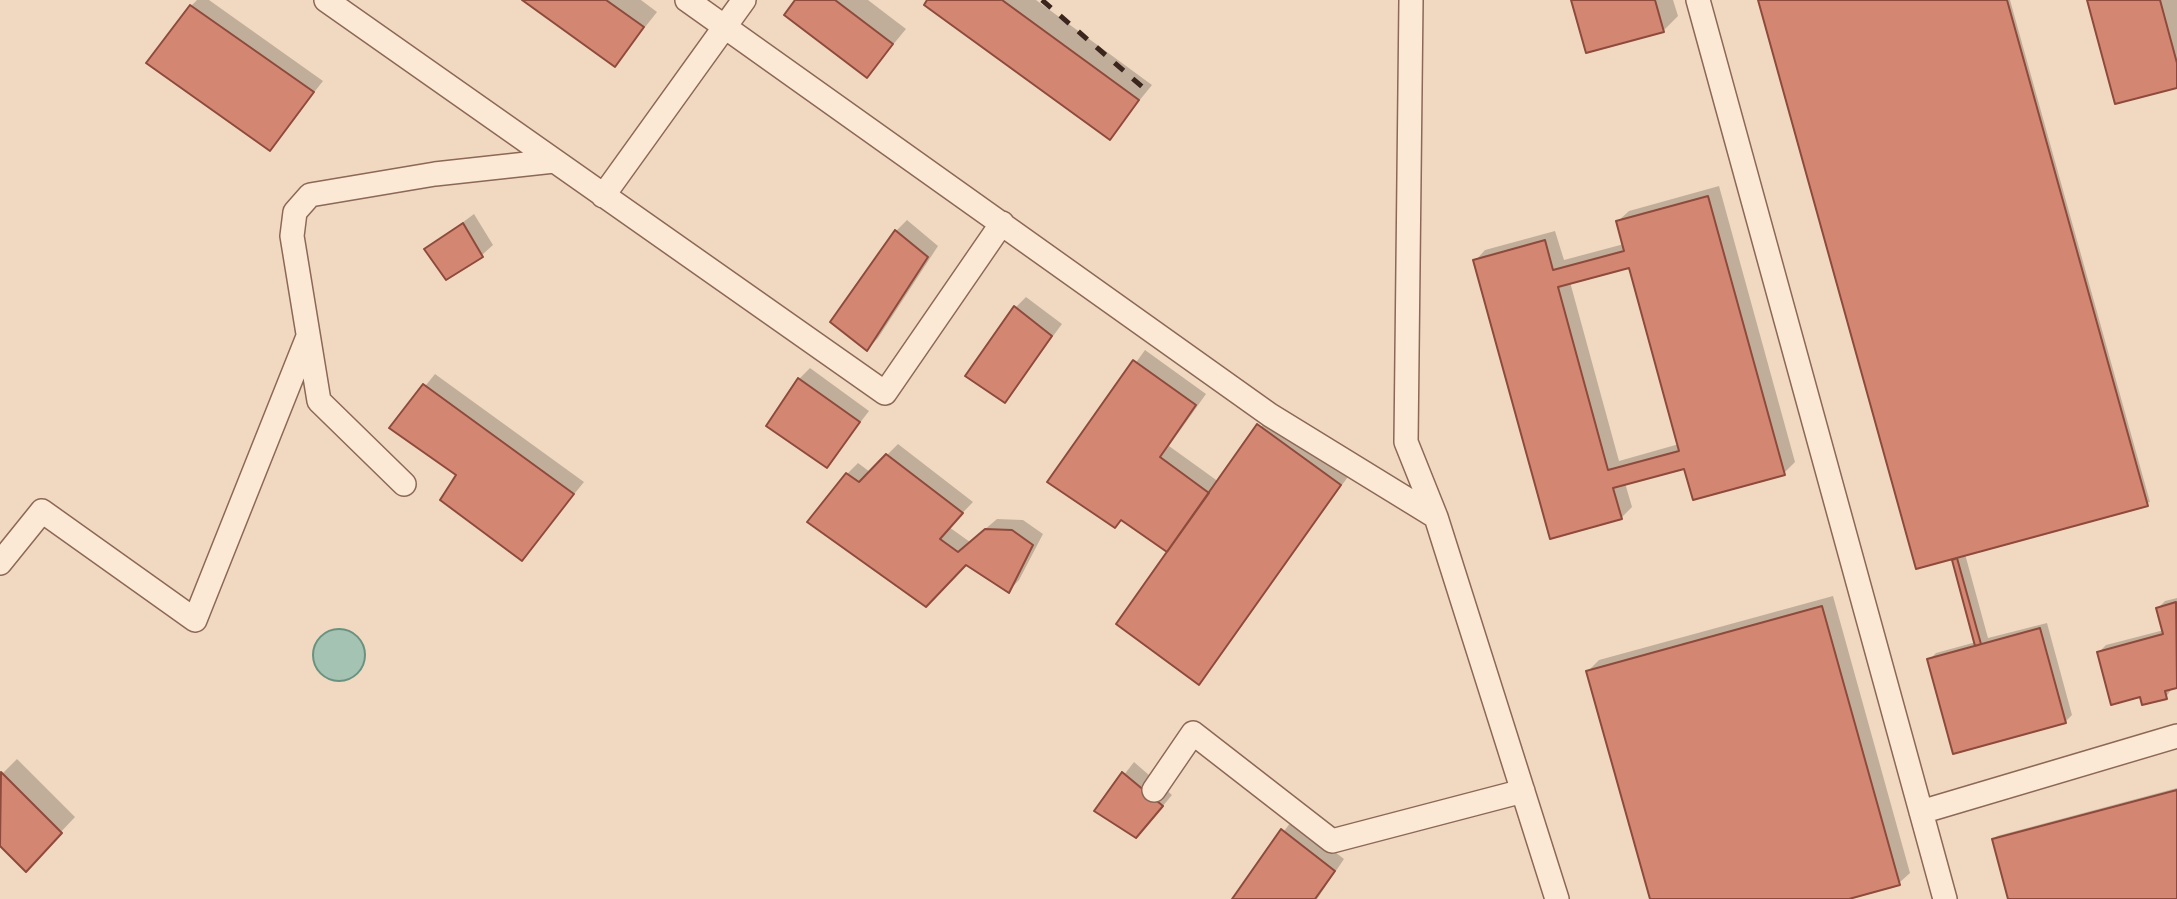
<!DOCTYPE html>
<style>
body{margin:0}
canvas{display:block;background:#f1d9c1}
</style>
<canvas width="2177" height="899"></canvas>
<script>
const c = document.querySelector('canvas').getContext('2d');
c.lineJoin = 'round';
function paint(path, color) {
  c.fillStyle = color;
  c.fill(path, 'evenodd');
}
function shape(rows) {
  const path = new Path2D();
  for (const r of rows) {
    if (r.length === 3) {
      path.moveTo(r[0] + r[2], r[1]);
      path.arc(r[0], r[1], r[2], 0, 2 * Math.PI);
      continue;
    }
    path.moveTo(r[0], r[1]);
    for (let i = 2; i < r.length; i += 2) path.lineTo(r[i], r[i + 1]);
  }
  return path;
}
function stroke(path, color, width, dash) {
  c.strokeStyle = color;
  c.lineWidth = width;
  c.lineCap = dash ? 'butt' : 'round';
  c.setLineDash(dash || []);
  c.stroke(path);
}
const water = shape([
 [339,655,26]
]);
const shadow = shape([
 [197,0,209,0,323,81,269,149,191,6],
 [525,0,641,0,657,12,615,65],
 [798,0,868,0,906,29,867,76],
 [929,0,1036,0,1152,85,1109,138],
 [1573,0,1673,0,1678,16,1663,31],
 [1760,0,2010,0,2150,502,1965,554,1988,638,2047,623,2072,715,2065,722,1929,660,1936,653,1976,642,1953,558],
 [2089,0,2177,0,2177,86],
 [1719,186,1795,462,1784,473,1686,466,1625,483,1632,507,1621,518,1475,261,1485,250,1555,231,1564,260,1624,244,1618,221,1629,211],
 [1630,266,1679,444,1619,461,1570,282],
 [474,214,493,245,482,255,427,249],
 [907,220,938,246,878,338,867,349,896,231],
 [1026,297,1062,324,1005,401,1016,307],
 [1145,350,1206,394,1169,446,1219,482,1270,415,1350,474,1199,683,1169,552,1122,519,1050,482],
 [810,368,869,411,827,466,799,379],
 [435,374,584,482,522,558,459,475,391,428],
 [898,444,973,502,949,527,970,542,997,519,1023,520,1043,534,1019,580,1009,591,847,474,858,463,870,472],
 [1833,596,1910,873,1899,883,1842,899,1651,899,1588,671,1599,660],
 [2177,598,2177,686,2173,687,2166,697,2141,695,2099,652,2106,645,2164,630,2158,608,2165,601],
 [17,759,75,817,26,869,0,843,0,776],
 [1134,762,1172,795,1147,825,1096,811],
 [2177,788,2177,899,2010,899,1994,839,1997,836],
 [1293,819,1344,859,1317,899,1234,899]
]);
const building = shape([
 [522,0,606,0,644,27,615,67,522,0],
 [795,0,835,0,893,44,867,78,784,15,795,0],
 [927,0,1002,0,1139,100,1110,140,924,5,927,0],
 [1571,0,1655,0,1664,32,1586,53,1571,0],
 [1758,0,2007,0,2148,506,1916,569,1758,0],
 [2087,0,2160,0,2177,63,2177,88,2115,104,2087,0],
 [190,5,314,92,270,151,146,63,190,5],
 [1708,196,1785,475,1693,500,1684,469,1613,488,1622,519,1550,539,1473,260,1545,240,1553,270,1624,251,1616,221,1708,196],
 [1629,268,1679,451,1608,470,1558,287,1629,268],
 [463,223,483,257,446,280,424,249,463,223],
 [895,230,928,257,867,351,830,322,895,230],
 [1014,306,1052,336,1005,403,965,376,1014,306],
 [1133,360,1196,405,1160,457,1209,493,1167,552,1121,520,1115,528,1047,482,1133,360],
 [798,378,860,422,827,468,766,426,798,378],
 [423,384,574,494,522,561,440,500,456,475,389,428,423,384],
 [1257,424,1341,485,1199,685,1116,624,1257,424],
 [886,454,963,513,940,539,958,552,985,529,1012,530,1033,545,1009,593,966,565,926,607,807,522,846,473,859,482,886,454],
 [1957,558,1981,644,1975,646,1952,560,1957,558],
 [2176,602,2177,688,2165,691,2167,699,2142,705,2140,697,2111,705,2097,652,2163,634,2156,608,2176,602],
 [1822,606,1900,885,1849,899,1650,899,1586,671,1822,606],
 [2040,628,2066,723,1953,754,1927,659,2040,628],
 [1,772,62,833,26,872,0,846,1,772],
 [1122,772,1163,806,1136,838,1094,811,1122,772],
 [2177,790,2177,899,2008,899,1992,839,2177,790],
 [1281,829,1335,871,1315,899,1232,899,1281,829]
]);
const minor = shape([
 [326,0,885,393,1002,223],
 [687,0,1270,415,1436,517],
 [1411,0,1406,442,1436,517,1557,899],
 [1698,0,1945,899],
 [603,196,744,0],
 [404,484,319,401,292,236,295,212,310,195,435,174,554,161],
 [0,563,42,511,195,620,307,339],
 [1154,790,1193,733,1332,841,1523,791],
 [1921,812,2177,736]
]);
const rail = shape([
 [1042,0,1147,91]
]);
paint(water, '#a4c3b3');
stroke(water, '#6a9280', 2);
paint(shadow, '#0003');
paint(building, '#d38773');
stroke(building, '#8e4a3b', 2);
stroke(minor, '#8c6857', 26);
stroke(minor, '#fbe8d5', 23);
stroke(rail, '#3b251c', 5, [12, 12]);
</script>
